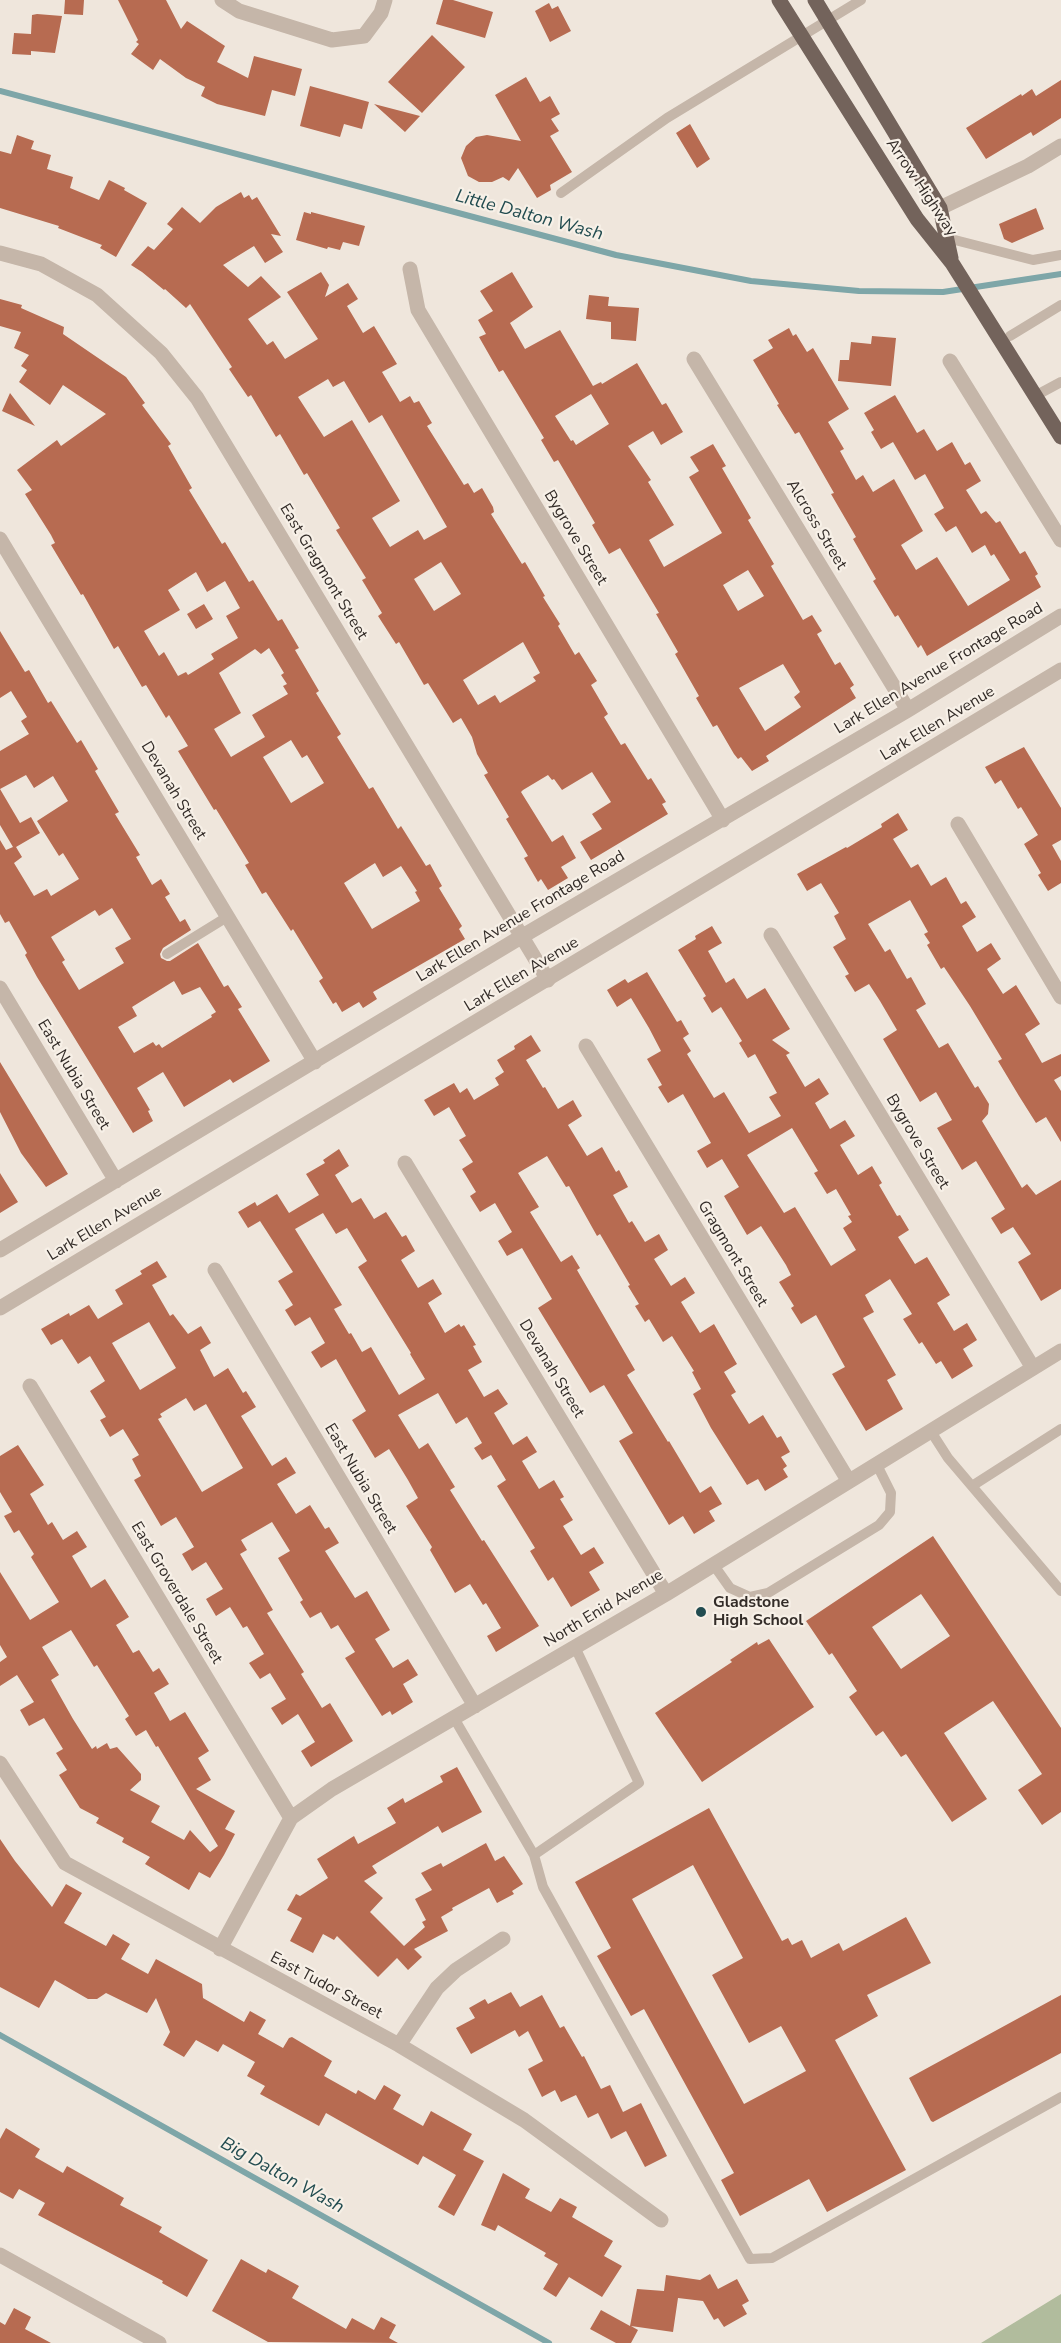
<!DOCTYPE html>
<style>
body{margin:0}
canvas{display:block;background:#efe6dc}
</style>
<canvas width="1061" height="2343"></canvas>
<script>
const c = document.querySelector('canvas').getContext('2d');
c.lineJoin = 'round';
function paint(path, color) {
  c.fillStyle = color;
  c.fill(path, 'evenodd');
}
function shape(rows) {
  const path = new Path2D();
  for (const r of rows) {
    path.moveTo(r[0], r[1]);
    for (let i = 2; i < r.length; i += 2) path.lineTo(r[i], r[i + 1]);
  }
  return path;
}
function stroke(path, color, width, dash) {
  c.strokeStyle = color;
  c.lineWidth = width;
  c.lineCap = dash ? 'butt' : 'round';
  c.setLineDash(dash || []);
  c.stroke(path);
}
function label(font, color, halo, rows, align = 'center') {
  c.font = font + ' "Nunito Sans",sans-serif';
  c.lineWidth = 4.5;
  c.setLineDash([]);
  c.textBaseline = 'middle';
  c.strokeStyle = halo;
  c.fillStyle = color;
  for (const [text, x, y, turn = 0] of rows) {
    c.save();
    c.translate(x, y);
    c.rotate((+turn || 0) * Math.PI / 180);
    c.textAlign = isNaN(turn) ? turn : align;
    if (halo) c.strokeText(text, 0, 0);
    c.fillText(text, 0, 0);
    c.restore();
  }
}
const green = shape([
 [1061,2294,1061,2343,981,2343]
]);
const stream = shape([
 [0,91,616,255,751,281,859,291,943,292,1061,274],
 [0,2035,549,2343]
]);
const building = shape([
 [65,0,84,0,83,15,64,14],
 [118,0,166,0,181,29,187,21,225,46,217,62,248,78,254,56,302,69,295,96,272,90,265,116,217,104,201,96,205,87,186,78,160,59,153,70,131,54,139,44,136,42,138,40],
 [443,0,453,0,493,12,485,38,436,24],
 [549,3,552,9,558,6,571,31,550,42,535,11],
 [37,14,62,16,55,53,31,51,31,55,12,54,14,33,31,34,32,15],
 [432,35,465,67,422,113,388,82],
 [526,77,540,102,550,96,560,114,551,119,559,131,550,136,572,172,550,185,551,190,537,198,518,168,509,181,503,177,492,182,479,182,468,176,461,158,466,146,476,137,487,135,521,141,495,95],
 [1061,80,1061,118,1033,136,1031,132,986,159,966,128,1021,94,1022,96,1032,89,1036,96],
 [310,86,369,102,362,129,344,124,340,137,300,126],
 [374,104,420,116,405,132],
 [690,124,710,159,697,168,676,133],
 [17,135,34,141,31,149,51,155,47,169,73,177,70,188,99,200,109,180,125,188,124,190,147,203,116,257,100,248,102,245,58,228,59,226,0,208,0,151,11,154],
 [241,192,244,198,249,195,252,200,257,197,281,236,271,234,283,252,265,263,254,246,223,265,248,287,261,276,281,297,248,319,267,345,273,341,285,359,318,339,287,292,321,272,329,285,325,297,348,283,358,299,347,306,363,333,374,326,397,364,382,372,400,402,410,396,414,403,419,401,432,423,427,426,464,485,468,483,474,493,482,488,493,507,494,512,491,514,522,564,525,562,545,596,543,597,560,624,558,626,575,655,579,652,597,681,591,685,608,714,604,717,621,745,625,743,648,780,651,778,666,802,662,804,668,814,591,860,580,842,602,829,592,814,611,802,592,772,562,790,554,779,552,780,548,775,523,790,521,792,552,842,563,835,576,858,561,867,568,878,548,890,541,879,538,882,524,858,528,856,506,819,509,817,484,775,488,773,477,754,472,737,461,718,453,723,428,683,424,685,399,642,396,644,378,616,382,613,362,580,366,578,336,530,340,528,307,473,304,475,280,434,276,437,251,395,248,397,229,369,232,367,190,304,186,308,165,289,164,290,142,272,131,265,148,246,154,250,173,229,167,224,182,207,200,223,216,207],
 [328,379,333,387,344,381,369,423,382,415,447,527,424,540,418,530,390,547,372,518,400,501,352,420,324,437,298,397],
 [441,562,461,594,434,611,414,579],
 [523,642,540,673,533,677,536,681,500,703,495,695,478,705,463,680],
 [1036,208,1044,229,1012,243,1004,239,999,224],
 [304,212,311,214,311,212,365,226,359,246,343,242,340,250,328,247,327,249,296,240],
 [512,272,533,307,510,323,525,349,560,330,593,386,601,382,602,384,637,363,662,405,666,403,683,432,661,445,653,431,628,446,651,480,648,482,674,525,649,540,664,567,722,533,689,477,699,471,690,457,713,444,726,466,722,468,751,518,748,520,774,564,771,566,803,620,812,615,822,631,817,634,835,665,840,662,854,685,850,688,856,698,766,756,769,761,752,771,741,757,738,759,734,754,717,725,713,727,696,698,699,696,675,654,678,652,656,614,659,613,620,548,609,554,592,525,595,523,558,460,554,462,541,440,544,438,503,370,499,372,479,337,486,334,478,320,493,311,480,291],
 [591,394,609,424,576,445,573,440,571,441,555,416],
 [748,570,764,596,738,611,723,585],
 [783,664,800,692,794,697,801,707,765,731,739,688],
 [589,295,609,297,608,306,639,308,636,341,611,339,611,322,586,319],
 [0,299,22,305,21,308,64,327,63,334,126,377,145,403,142,405,171,444,168,446,192,488,189,490,222,544,225,542,249,582,253,580,278,621,282,619,299,648,295,650,319,691,316,693,341,734,337,737,369,789,373,787,398,829,401,826,426,866,430,864,442,886,439,888,462,926,459,929,465,939,373,992,377,999,363,1008,359,1002,342,1012,336,1002,333,1004,319,981,323,978,293,929,291,931,266,892,262,894,245,865,249,863,216,809,214,810,178,751,188,746,169,715,166,718,146,685,142,687,118,646,114,649,83,594,81,595,51,545,55,543,51,535,25,494,32,490,17,470,57,440,61,446,106,414,63,385,50,405,19,382,27,370,21,366,29,355,14,348,21,332,0,326],
 [196,572,207,592,225,581,240,608,226,616,238,638,211,654,214,659,188,675,186,672,178,676,164,652,159,656,144,631,180,610,168,590],
 [269,648,284,673,281,675,287,684,283,686,288,694,252,715,265,737,231,757,214,729,241,713,219,673,255,649,261,654],
 [291,740,302,758,307,755,324,783,291,803,263,757],
 [375,863,383,877,401,866,417,891,415,892,420,901,372,929,344,883],
 [789,328,793,336,796,334,807,352,813,348,849,409,828,422,844,449,840,451,856,480,863,475,873,492,894,479,923,531,901,545,916,570,937,557,968,606,1010,580,994,554,991,556,985,545,972,553,956,526,946,532,934,514,944,508,925,474,915,480,893,442,881,449,871,432,874,430,864,413,895,395,917,433,924,429,937,451,952,442,965,465,970,462,981,481,966,490,981,514,986,511,996,523,1000,521,1020,554,1025,551,1038,574,1035,576,1041,587,927,656,921,645,918,648,898,615,895,617,873,581,876,579,853,539,856,537,831,494,834,493,799,432,795,434,777,405,779,404,753,360,773,348,768,340],
 [872,336,896,338,891,386,838,381,840,360,849,360,851,342,871,344],
 [10,393,35,426,2,411],
 [204,604,213,619,196,629,187,614],
 [0,631,25,672,29,670,48,703,51,701,77,743,81,740,98,769,95,771,119,812,115,814,140,855,136,857,152,885,161,879,170,894,165,897,180,922,185,919,191,930,163,948,160,954,161,958,167,961,170,961,198,943,224,987,228,985,242,1007,238,1009,270,1061,233,1083,230,1079,184,1107,163,1072,137,1088,150,1110,148,1111,153,1121,133,1133,37,977,25,955,27,953,9,921,5,923,0,914,0,840,6,850,13,847,0,825,0,751,29,734,21,721,27,717,11,691,0,698],
 [26,775,34,788,53,776,68,801,37,821,59,856,63,853,79,879,51,896,47,889,34,896,14,863,22,857,16,847,40,833,31,817,20,823,0,789],
 [112,908,131,939,115,948,124,963,79,990,62,962,65,960,51,937,95,910,99,916],
 [174,981,182,995,200,987,216,1012,211,1015,212,1017,162,1048,159,1044,156,1046,153,1042,134,1053,118,1027,137,1016,132,1007],
 [1024,747,1061,808,1061,840,1052,845,1061,861,1061,883,1048,891,1038,875,1041,873,1024,844,1038,835,1021,807,1018,809,1001,780,995,784,985,767],
 [898,813,908,830,893,839,911,868,918,864,931,886,946,877,961,904,966,901,976,917,962,926,977,952,991,943,1001,959,987,969,1003,994,1016,985,1040,1024,1025,1034,1042,1063,1061,1054,1061,1076,1054,1080,1061,1091,1061,1142,1046,1117,1036,1123,1019,1096,998,1061,1002,1059,970,1006,944,967,941,969,927,945,930,943,924,934,928,932,910,900,868,924,885,952,890,949,907,979,911,977,926,1004,916,1010,939,1048,948,1043,975,1088,978,1086,989,1104,988,1114,982,1121,1022,1188,1027,1184,1036,1195,1061,1180,1061,1289,1041,1301,1018,1262,1031,1254,1013,1227,1001,1234,991,1218,1005,1209,976,1161,962,1170,937,1128,952,1120,936,1092,920,1102,883,1039,897,1030,880,1001,869,984,855,992,845,976,849,974,833,947,846,939,834,916,839,913,821,883,807,891,797,874,846,847,847,848,882,827,881,824],
 [712,926,722,943,708,951,726,983,734,978,747,999,765,988,790,1029,772,1040,790,1053,786,1055,805,1087,819,1078,829,1094,815,1103,830,1129,845,1120,855,1136,840,1145,858,1175,872,1166,882,1183,879,1185,897,1216,900,1215,909,1230,898,1237,915,1264,927,1257,950,1295,937,1303,954,1331,967,1323,977,1340,963,1349,973,1366,952,1379,941,1361,936,1364,922,1342,919,1344,903,1319,912,1314,890,1279,865,1295,874,1312,863,1318,896,1375,887,1380,903,1409,866,1431,832,1374,845,1367,816,1315,801,1324,791,1308,794,1306,779,1282,791,1275,786,1265,761,1226,747,1235,724,1196,739,1187,722,1159,707,1168,697,1151,711,1143,683,1094,668,1103,658,1087,662,1085,647,1059,661,1051,649,1028,631,998,617,1007,607,990,625,979,628,983,647,972,677,1022,681,1020,689,1034,683,1038,691,1051,687,1054,714,1098,724,1092,749,1133,781,1116,769,1097,777,1093,755,1054,748,1058,739,1043,742,1041,721,1007,712,1013,703,998,706,996,678,950,696,939,695,936],
 [792,1128,818,1171,814,1173,827,1194,836,1189,851,1215,848,1216,852,1222,843,1228,856,1250,831,1266,795,1207,784,1213,747,1155],
 [531,1035,541,1051,526,1060,543,1088,545,1087,558,1109,573,1100,582,1116,568,1125,587,1156,602,1147,616,1172,619,1170,628,1187,613,1195,629,1223,632,1221,645,1242,659,1234,668,1250,654,1259,671,1286,685,1277,695,1293,681,1302,700,1333,714,1324,737,1364,724,1372,736,1392,731,1395,749,1424,763,1415,777,1438,781,1436,790,1452,781,1457,787,1466,783,1469,788,1477,765,1491,758,1479,747,1485,711,1428,693,1394,701,1389,692,1372,694,1371,672,1336,663,1342,649,1319,645,1322,635,1306,639,1304,628,1286,630,1285,600,1234,597,1236,569,1186,566,1187,547,1156,518,1173,539,1207,530,1212,561,1262,572,1255,580,1268,577,1270,635,1370,627,1375,668,1442,669,1441,700,1493,711,1486,722,1504,709,1511,715,1521,694,1534,683,1516,669,1525,619,1441,633,1433,615,1403,604,1385,590,1393,538,1308,552,1299,522,1248,507,1256,498,1241,512,1232,495,1203,480,1212,470,1196,476,1192,462,1169,473,1162,459,1140,466,1136,449,1107,434,1116,424,1100,454,1083,460,1093,467,1088,474,1100,499,1085,495,1078,504,1072,497,1060,515,1049,514,1046],
 [0,1062,68,1174,46,1187,21,1153,0,1112],
 [339,1149,349,1166,335,1175,352,1203,361,1198,374,1219,386,1212,402,1237,406,1235,415,1251,401,1260,418,1288,433,1279,442,1294,428,1303,445,1333,459,1324,461,1327,464,1325,476,1345,473,1346,482,1362,468,1370,484,1397,498,1389,508,1404,494,1413,513,1445,527,1436,537,1452,522,1461,539,1489,554,1480,564,1497,560,1499,573,1520,563,1526,581,1555,594,1547,604,1563,589,1572,600,1590,571,1607,553,1577,548,1581,530,1551,535,1548,497,1486,506,1480,491,1455,482,1460,474,1448,482,1443,467,1417,456,1424,438,1393,398,1415,419,1449,428,1443,455,1487,450,1490,482,1541,484,1540,539,1626,496,1652,487,1636,501,1628,486,1603,483,1605,470,1584,455,1593,430,1550,432,1547,406,1506,418,1498,408,1480,389,1449,375,1458,352,1420,366,1411,348,1380,336,1359,321,1368,311,1352,325,1343,310,1317,295,1326,285,1310,293,1305,278,1281,293,1272,260,1221,248,1228,238,1212,255,1202,257,1206,277,1194,289,1213,319,1195,306,1174,325,1163,323,1160],
 [323,1213,336,1234,347,1228,367,1261,358,1267,411,1353,410,1354,425,1379,399,1395,371,1347,362,1352,351,1333,349,1334,334,1309,342,1305,295,1229],
 [0,1173,18,1202,0,1213],
 [157,1261,167,1277,152,1285,170,1316,173,1314,188,1334,201,1326,211,1343,200,1350,214,1377,228,1368,243,1393,246,1391,256,1407,241,1416,272,1466,286,1457,296,1473,277,1484,296,1514,310,1505,325,1529,329,1527,339,1543,325,1551,355,1598,367,1591,390,1630,375,1639,393,1668,408,1659,418,1675,403,1684,413,1702,392,1715,390,1711,382,1716,345,1658,355,1652,338,1625,331,1629,321,1612,310,1618,300,1602,303,1600,278,1558,290,1551,272,1522,241,1540,247,1550,240,1554,273,1610,267,1613,304,1672,301,1674,322,1708,330,1703,353,1741,311,1767,301,1751,315,1742,298,1714,282,1725,271,1708,286,1699,270,1673,260,1679,249,1663,264,1654,247,1626,243,1628,230,1607,216,1616,206,1599,223,1589,206,1562,192,1571,182,1554,194,1547,176,1517,161,1526,134,1480,141,1476,132,1459,139,1455,123,1429,110,1437,100,1420,106,1417,90,1391,105,1381,90,1356,78,1364,62,1339,51,1345,41,1329,69,1313,70,1316,89,1305,98,1319,123,1304,115,1290,142,1274,140,1271],
 [149,1322,176,1368,140,1390,112,1343],
 [186,1398,194,1411,206,1404,243,1468,202,1492,158,1419,162,1417,160,1414],
 [18,1445,44,1485,30,1494,48,1525,52,1522,63,1540,77,1531,87,1547,72,1556,91,1588,105,1579,129,1617,116,1625,133,1653,139,1650,153,1672,159,1668,169,1684,154,1693,170,1721,185,1712,209,1751,198,1758,211,1780,196,1789,235,1811,225,1829,235,1834,224,1855,210,1878,199,1872,189,1890,145,1864,150,1857,122,1842,124,1838,96,1823,99,1818,80,1808,59,1775,67,1770,56,1753,63,1749,44,1718,29,1726,20,1710,34,1702,17,1675,0,1686,0,1662,7,1657,0,1645,0,1572,30,1620,59,1602,31,1557,34,1554,19,1530,14,1533,4,1516,12,1512,0,1492,0,1456],
 [71,1630,94,1667,97,1665,129,1716,125,1719,136,1736,146,1730,156,1747,158,1746,218,1846,210,1852,190,1830,184,1840,151,1822,160,1806,130,1790,141,1780,141,1774,117,1747,110,1749,107,1743,97,1749,96,1746,92,1749,73,1719,51,1680,59,1675,42,1647],
 [933,1536,1061,1728,1061,1812,1042,1825,1018,1790,1042,1774,993,1701,944,1733,987,1799,952,1822,906,1754,901,1757,883,1731,876,1736,849,1697,857,1691,832,1653,829,1655,806,1621],
 [921,1594,950,1636,901,1669,872,1627],
 [769,1639,814,1707,702,1782,655,1713,732,1662,730,1660,757,1642,758,1645],
 [457,1767,482,1812,442,1833,438,1826,372,1866,377,1873,364,1881,383,1898,370,1912,404,1946,425,1927,422,1922,426,1920,415,1899,432,1890,421,1873,441,1863,443,1867,486,1843,495,1861,504,1856,523,1884,512,1891,514,1894,497,1903,489,1888,452,1908,453,1910,441,1917,448,1931,414,1949,422,1957,408,1970,397,1958,378,1977,337,1936,334,1940,323,1934,313,1953,290,1941,302,1918,287,1910,296,1894,300,1896,328,1878,317,1859,354,1836,358,1844,396,1823,387,1808,403,1798,405,1803,443,1782,440,1776],
 [709,1808,782,1941,788,1938,792,1945,802,1940,811,1958,839,1943,843,1951,906,1917,931,1963,867,1995,878,2016,835,2040,906,2170,827,2212,809,2179,740,2216,721,2180,734,2173,644,2009,631,2016,597,1956,611,1948,575,1882],
 [693,1865,743,1958,712,1975,749,2043,781,2026,806,2071,744,2104,632,1899],
 [0,1839,15,1861,52,1907,66,1884,82,1893,64,1923,106,1946,113,1934,130,1944,121,1959,148,1974,156,1959,202,1984,203,1998,244,2022,250,2011,266,2020,258,2034,283,2048,289,2038,292,2037,332,2061,324,2076,356,2094,358,2090,375,2100,384,2085,401,2095,393,2109,423,2126,431,2111,472,2134,463,2150,484,2161,454,2216,438,2207,456,2175,423,2156,418,2165,326,2113,319,2126,260,2094,265,2086,247,2076,255,2062,223,2044,218,2052,196,2040,184,2057,163,2045,170,2032,156,1998,147,2013,106,1993,97,1999,88,1999,55,1980,39,2008,0,1987],
 [511,1992,520,2007,542,1995,560,2028,564,2026,582,2057,584,2056,601,2089,610,2085,623,2112,641,2103,667,2156,645,2167,626,2131,611,2139,598,2113,588,2118,576,2095,561,2102,555,2090,542,2097,528,2069,543,2061,528,2031,519,2037,515,2030,471,2054,456,2028,475,2018,469,2008,485,1999,488,2004],
 [1061,1995,1061,2053,933,2122,931,2121,909,2078],
 [6,2128,40,2149,35,2157,63,2173,67,2166,124,2198,120,2205,162,2227,159,2232,208,2260,187,2297,162,2283,163,2281,38,2215,45,2203,19,2189,13,2199,0,2192,0,2139],
 [503,2173,530,2189,525,2198,551,2212,560,2198,577,2207,572,2217,613,2241,604,2256,622,2266,602,2297,569,2277,556,2297,543,2289,558,2264,544,2256,546,2253,498,2225,495,2231,481,2225],
 [241,2259,266,2273,268,2269,299,2286,292,2298,346,2329,352,2318,374,2330,381,2317,396,2325,389,2338,398,2343,268,2342,212,2311],
 [710,2274,718,2289,737,2279,749,2301,742,2305,747,2314,724,2327,718,2318,714,2320,703,2301,678,2298,673,2332,631,2326,638,2330,631,2343,616,2343,590,2329,601,2310,630,2326,637,2289,664,2291,666,2275,700,2280],
 [14,2308,31,2317,25,2329,51,2343,0,2343,0,2322,5,2325]
]);
const service = shape([
 [561,193,667,118,861,0],
 [947,238,1033,260,1061,255],
 [1010,336,1061,305],
 [1035,396,1061,382],
 [167,954,227,917],
 [930,1430,948,1458,1061,1591],
 [972,1486,1061,1429],
 [713,1564,730,1588,750,1597,768,1593,879,1525,890,1512,891,1493,876,1463],
 [454,1718,534,1855,639,1783,575,1647],
 [534,1855,543,1887,750,2259,772,2258,1061,2097]
]);
const minor = shape([
 [222,0,239,11,332,40,364,36,381,13,385,0],
 [940,208,1028,166,1061,146],
 [0,253,41,264,97,295,161,353,197,398,548,980],
 [410,269,418,310,723,820],
 [694,359,908,710],
 [950,361,1061,540],
 [0,539,315,1062],
 [958,824,1061,997],
 [771,935,1033,1368],
 [0,988,116,1181],
 [586,1046,848,1480],
 [405,1163,666,1594],
 [0,1250,521,937,908,710,1061,616],
 [215,1270,475,1706],
 [30,1386,291,1818],
 [0,1763,65,1863,399,2045,524,2120,661,2220],
 [220,1949,291,1818,332,1789,666,1594,1061,1351],
 [399,2045,437,1988,456,1970,503,1939],
 [0,2255,159,2343]
]);
const tertiary = shape([
 [0,1308,1061,670]
]);
const primary = shape([
 [779,0,917,219,952,263,1061,437],
 [815,0,940,208,951,258]
]);
const markers = [
 [701,1612,6,"#224c50"]
];
const streetNames = [
 ["Arrow Highway",921,188,56],
 ["Alcross Street",816,525,59],
 ["Bygrove Street",575,538,59],
 ["East Gragmont Street",323,572,59],
 ["Lark Ellen Avenue Frontage Road",939,669,-31],
 ["Lark Ellen Avenue",938,724,-31],
 ["Devanah Street",173,791,59],
 ["Lark Ellen Avenue Frontage Road",521,917,-31],
 ["Lark Ellen Avenue",522,975,-31],
 ["East Nubia Street",73,1075,59],
 ["Bygrove Street",917,1142,59],
 ["Lark Ellen Avenue",105,1224,-31],
 ["Gragmont Street",732,1254,59],
 ["Devanah Street",551,1369,59],
 ["East Nubia Street",360,1479,59],
 ["East Groverdale Street",176,1593,59],
 ["North Enid Avenue",604,1609,-31],
 ["East Tudor Street",326,1986,28]
];
const poiNames = [
 ["Gladstone",713,1603],
 ["High School",713,1621]
];
const waterNames = [
 ["Little Dalton Wash",529,216,15],
 ["Big Dalton Wash",282,2176,29]
];
paint(green, '#b1bc9d');
stroke(stream, '#7ea6a8', 6);
paint(building, '#b76b51');
stroke(service, '#c5b6a9', 10);
stroke(minor, '#c5b6a9', 15);
stroke(tertiary, '#c5b6a9', 15);
stroke(primary, '#73635b', 15);
for (const [x, y, r, color] of markers) {
  const dot = new Path2D();
  dot.arc(x, y, r, 0, 2 * Math.PI);
  c.fillStyle = color;
  c.fill(dot);
  stroke(dot, '#f7f0e7', 2);
}
label('16px', '#332c28', '#f7f0e7', streetNames);
label('bold 16px', '#332c28', '#f7f0e7', poiNames, 'left');
label('italic 18px', '#224c50', '#f7f0e7', waterNames);
</script>
